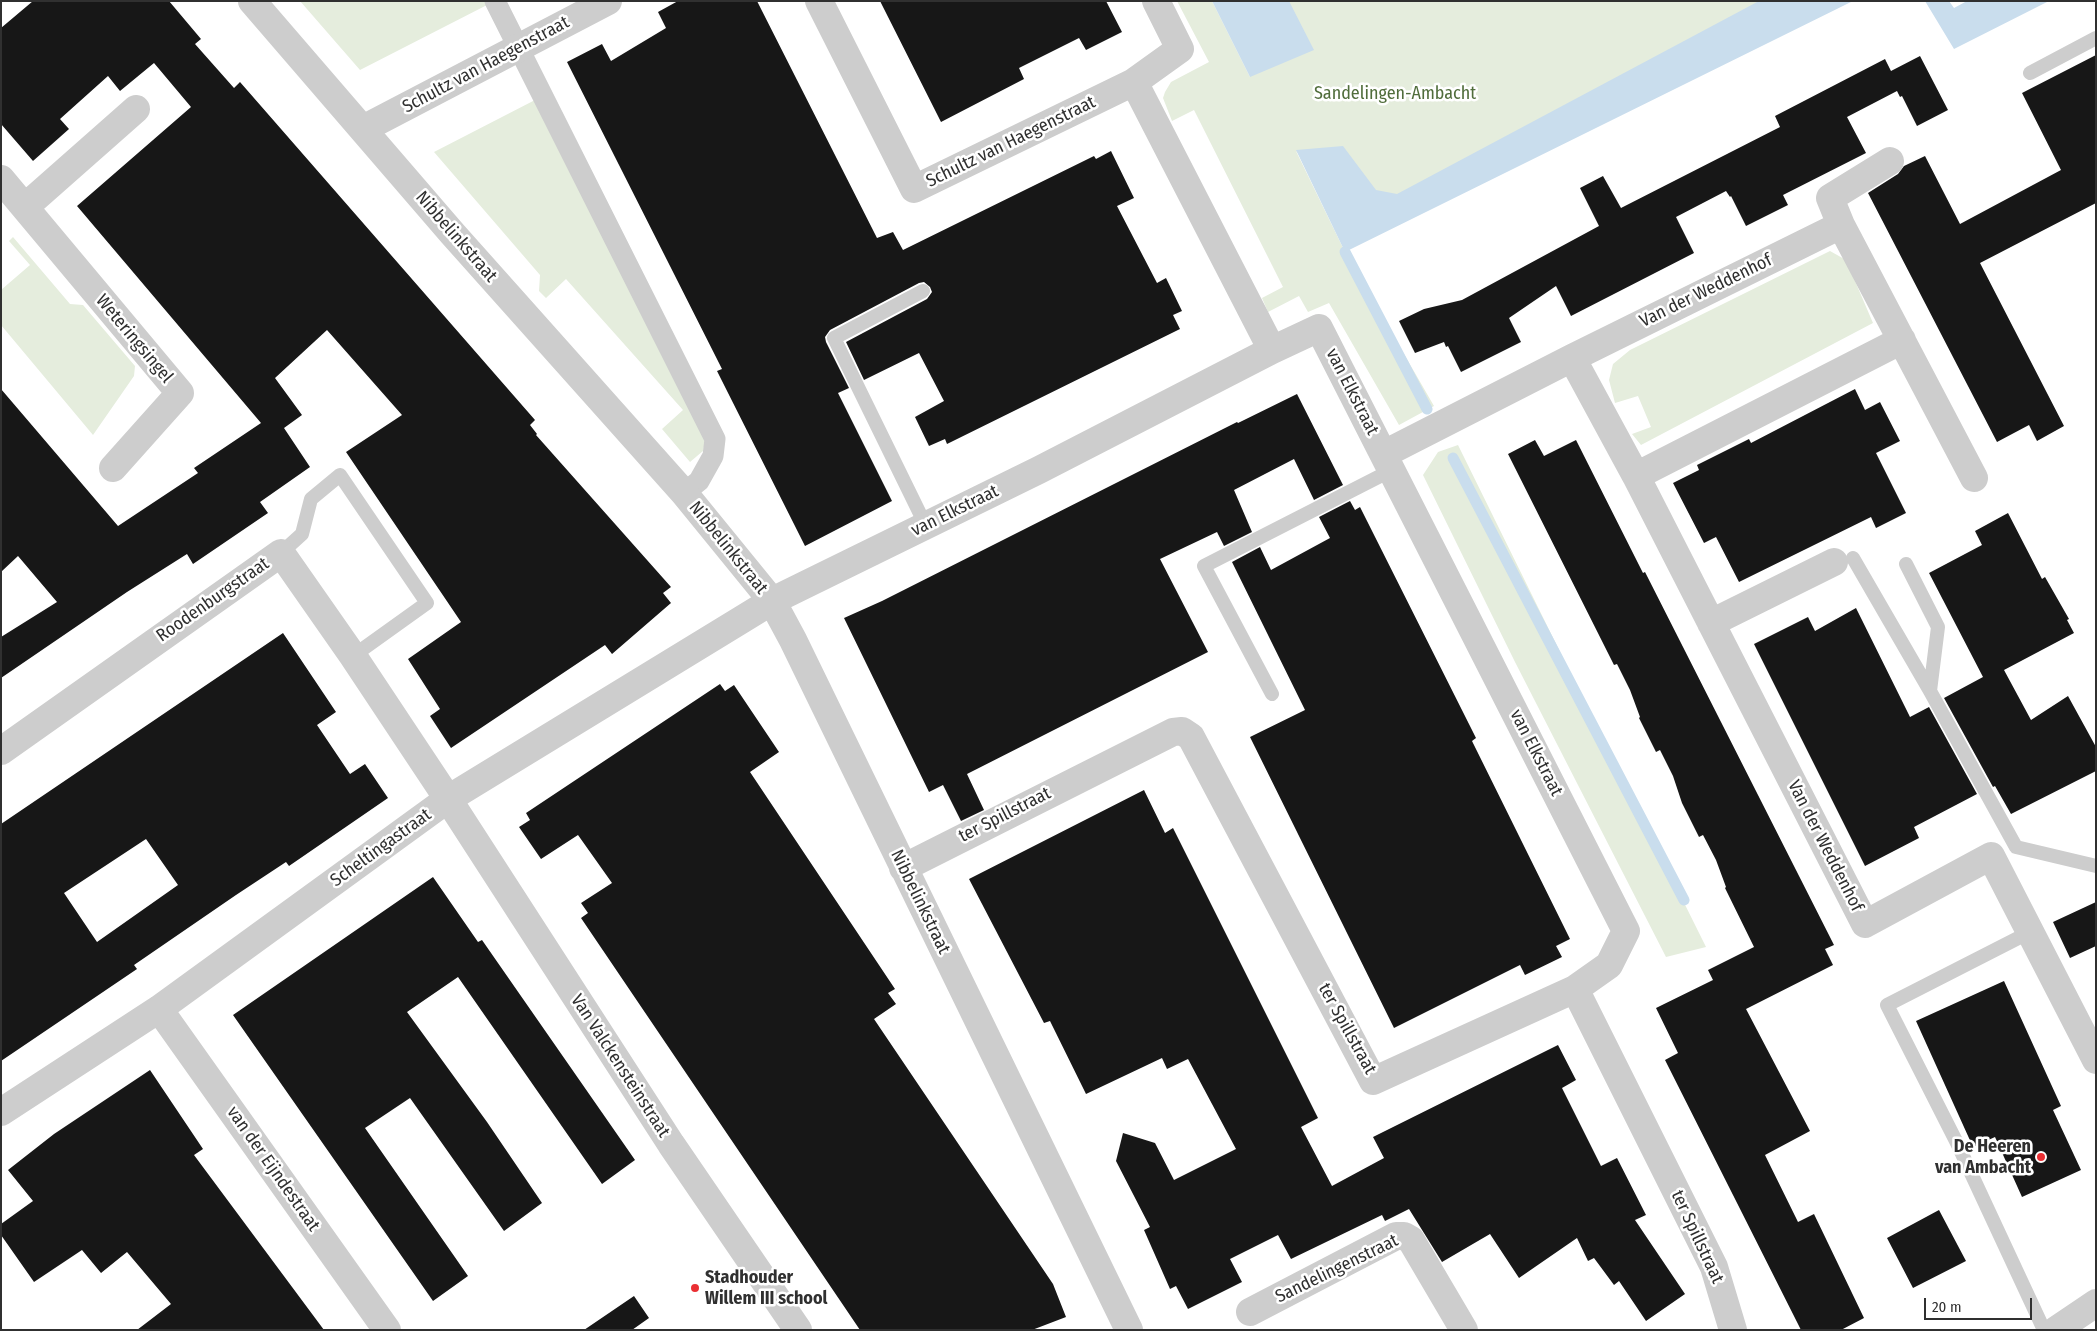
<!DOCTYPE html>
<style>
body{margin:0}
#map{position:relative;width:2097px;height:1331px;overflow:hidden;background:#fff;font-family:"Fira Sans Condensed",sans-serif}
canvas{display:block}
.frame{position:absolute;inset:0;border:2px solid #303030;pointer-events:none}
.scale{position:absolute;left:1924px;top:1298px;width:108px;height:22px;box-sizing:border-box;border:2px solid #303030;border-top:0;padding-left:6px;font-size:15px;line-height:18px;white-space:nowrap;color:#303030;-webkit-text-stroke:4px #fff;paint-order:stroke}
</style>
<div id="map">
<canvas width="2097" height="1331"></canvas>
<div class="frame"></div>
<div class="scale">20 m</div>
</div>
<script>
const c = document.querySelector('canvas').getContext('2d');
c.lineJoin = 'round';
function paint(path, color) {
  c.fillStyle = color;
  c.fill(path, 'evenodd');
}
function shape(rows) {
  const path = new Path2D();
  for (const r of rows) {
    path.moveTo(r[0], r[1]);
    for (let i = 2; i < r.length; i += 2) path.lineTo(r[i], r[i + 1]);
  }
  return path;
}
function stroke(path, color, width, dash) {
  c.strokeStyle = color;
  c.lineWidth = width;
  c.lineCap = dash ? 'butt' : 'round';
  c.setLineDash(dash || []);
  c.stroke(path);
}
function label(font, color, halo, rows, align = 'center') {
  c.font = font + ' "Fira Sans Condensed",sans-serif';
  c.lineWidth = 5;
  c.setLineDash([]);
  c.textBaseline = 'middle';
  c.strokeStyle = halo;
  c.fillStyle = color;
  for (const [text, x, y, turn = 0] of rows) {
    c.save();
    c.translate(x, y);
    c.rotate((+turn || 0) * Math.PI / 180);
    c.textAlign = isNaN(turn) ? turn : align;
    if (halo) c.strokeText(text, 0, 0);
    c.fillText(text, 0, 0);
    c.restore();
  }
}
const green = shape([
 [300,1,485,1,487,5,360,70],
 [1177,1,1212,1,1250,77,1241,1,1798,1,1353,218,1296,151,1345,252,1434,406,1399,425,1329,303,1308,312,1299,296,1268,312,1262,298,1283,287,1194,110,1172,121,1163,98,1165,92,1171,82,1209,62],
 [535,100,706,437,703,451,690,462,662,429,683,410,566,279,546,298,539,291,540,275,434,152],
 [13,237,70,304,83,305,135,366,134,376,93,435,1,325,1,290,30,265,9,241],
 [1830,251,1846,260,1873,323,1641,445,1632,434,1651,427,1638,396,1615,403,1609,380,1613,364,1630,350],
 [1458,445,1634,802,1706,947,1666,957,1515,662,1423,475,1438,452]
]);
const water = shape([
 [1212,1,1289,1,1314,50,1250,77],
 [1759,1,1853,1,1345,252,1296,150,1343,146,1376,190,1397,194],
 [1925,1,1949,1,1954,8,1967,1,2049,1,1954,49]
]);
const stream = shape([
 [1345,252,1427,409],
 [1453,458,1684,900]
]);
const building = shape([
 [33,1,169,1,201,39,195,44,234,88,240,82,535,420,530,425,537,434,536,435,671,587,663,593,671,603,612,654,605,645,451,748,430,716,440,709,408,659,461,622,346,452,402,415,327,330,275,378,302,415,284,428,310,467,260,502,268,513,193,564,187,554,127,592,1,678,1,637,57,602,18,556,1,572,1,389,118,526,198,473,194,468,261,423,77,206,191,107,154,63,120,91,108,76,60,119,69,129,33,161,1,124,1,28],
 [678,1,757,1,877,238,893,232,903,250,1094,156,1096,159,1111,151,1134,198,1117,206,1157,283,1166,278,1182,311,1173,315,1180,329,947,444,945,439,929,446,915,417,944,401,919,353,864,380,846,342,927,299,932,292,930,287,924,282,919,283,830,330,825,337,826,342,849,388,838,393,892,501,805,546,717,371,722,369,567,62,602,44,611,61,666,28,658,12],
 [880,1,1106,1,1122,32,1086,50,1079,38,1019,68,1024,79,941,122],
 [2096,55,2096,203,1980,263,2064,426,2037,441,2029,425,1997,442,1868,193,1898,174,1904,166,1925,156,1960,224,2061,170,2022,93],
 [1920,56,1948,110,1917,126,1902,96,1900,97,1897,91,1847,117,1866,153,1783,195,1788,205,1746,226,1731,196,1730,197,1726,191,1676,217,1694,253,1571,316,1556,286,1509,318,1521,342,1461,372,1448,346,1446,347,1444,342,1415,353,1399,321,1424,309,1462,300,1599,226,1580,188,1603,176,1621,208,1780,127,1775,116,1885,59,1891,71],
 [1855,389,1865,410,1880,402,1900,441,1876,453,1906,513,1876,528,1871,517,1739,582,1716,537,1704,543,1673,483,1699,470,1697,465,1749,439,1751,443],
 [1297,394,1343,485,1314,500,1294,459,1234,490,1252,532,1224,546,1217,532,1160,559,1208,652,967,774,984,810,961,821,943,785,929,792,844,618,882,601,1237,422,1238,423],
 [1535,440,1544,456,1576,440,1643,573,1645,572,1834,945,1825,949,1833,965,1746,1009,1810,1131,1765,1155,1798,1222,1814,1214,1864,1318,1841,1330,1801,1330,1665,1060,1678,1053,1656,1008,1713,980,1708,970,1754,947,1725,888,1726,887,1716,860,1703,835,1699,837,1682,803,1673,776,1660,750,1656,752,1639,718,1640,717,1630,690,1617,664,1614,665,1508,454],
 [1350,501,1355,510,1360,507,1476,738,1472,741,1570,939,1556,946,1562,957,1525,975,1520,965,1394,1028,1250,737,1305,710,1232,562,1260,547,1271,570,1330,538,1319,517],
 [2008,513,2042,579,2045,577,2069,619,2067,620,2074,633,2004,670,2031,720,2068,696,2096,747,2096,771,2011,814,1995,786,1993,787,1944,698,1983,677,1929,573,1982,545,1975,531],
 [1856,608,1910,717,1929,707,1977,794,1914,827,1919,838,1865,866,1754,644,1808,617,1815,631],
 [283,633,336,712,317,725,350,774,365,764,388,798,289,866,286,862,236,895,134,965,137,969,1,1061,1,824],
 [146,839,178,885,97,942,64,893],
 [720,684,725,691,734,685,779,752,750,772,895,989,888,993,896,1004,874,1019,1053,1284,1066,1317,1032,1330,860,1330,581,918,588,913,581,903,612,883,578,835,541,859,519,827,530,820,526,813],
 [1144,790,1165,833,1173,828,1318,1118,1301,1127,1332,1186,1384,1158,1373,1137,1558,1045,1576,1080,1562,1088,1601,1166,1617,1158,1646,1215,1635,1220,1685,1294,1646,1321,1619,1281,1614,1285,1594,1258,1588,1261,1577,1238,1519,1278,1490,1234,1442,1262,1409,1209,1385,1221,1382,1215,1291,1259,1278,1235,1230,1259,1242,1282,1188,1309,1176,1286,1170,1289,1144,1230,1150,1227,1116,1161,1123,1133,1155,1143,1174,1180,1236,1149,1188,1059,1167,1069,1162,1058,1086,1094,1050,1021,1044,1023,969,879],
 [433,877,478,942,482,940,635,1160,602,1184,458,977,407,1012,487,1122,542,1203,504,1231,410,1098,365,1128,468,1276,433,1301,233,1015],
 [2096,902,2096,946,2070,958,2053,922],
 [2004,981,2061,1106,2053,1110,2081,1170,2022,1197,1995,1137,1973,1147,1916,1021],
 [150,1070,203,1149,194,1155,324,1330,137,1330,171,1304,127,1252,101,1273,82,1250,34,1282,1,1235,1,1224,33,1201,8,1170,54,1134],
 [1939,1210,1966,1261,1913,1288,1887,1238],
 [634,1296,649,1318,632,1330,584,1330]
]);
const service = shape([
 [2030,73,2096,38],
 [923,291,834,338,926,526],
 [281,553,302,534,311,499,340,475,427,603,353,656],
 [1853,558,1930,691,2016,847,2096,866],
 [1906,564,1938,627,1930,691],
 [1272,694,1204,566,1392,470],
 [2030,932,1887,1005,1957,1143,2044,1330]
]);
const pedestrian = shape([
 [495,1,715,439,713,456,699,481,684,493]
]);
const minor = shape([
 [252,1,452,233,684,493,772,601,793,640,1129,1330],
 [819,1,914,189,1134,82,1180,49,1156,1],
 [1134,82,1272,350],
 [363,129,608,1],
 [1,179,180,393,113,468],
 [25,207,136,109],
 [1841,225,1830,198,1890,161],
 [1572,358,1636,476,1865,924,1991,856,2096,1060],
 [1384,454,1572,358,1841,225,1974,478],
 [1636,476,1902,340],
 [1711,623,1834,562],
 [1,751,281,553,353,656,448,799,671,1144,798,1330],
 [903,868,1173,732,1182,731,1191,737,1373,1081,1575,989,1714,1267,1733,1330],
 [159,1009,387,1330],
 [1,1112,159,1009,448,799,741,620,772,601,1039,470,1272,350,1319,328,1626,931,1609,965,1575,989],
 [1250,1312,1396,1236,1404,1236,1411,1240,1464,1330]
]);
const tertiary = shape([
 [2056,1330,2096,1303]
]);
const markers = [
 [2041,1157,5,"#ea2f33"],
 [695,1288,5,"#ea2f33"]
];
const streetNames = [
 ["Schultz van Haegenstraat",486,65,-28],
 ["Schultz van Haegenstraat",1011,142,-26],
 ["Nibbelinkstraat",456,237,49],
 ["Van der Weddenhof",1706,291,-26],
 ["Weteringsingel",134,339,50],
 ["van Elkstraat",1352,392,63],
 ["van Elkstraat",955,511,-26],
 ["Nibbelinkstraat",728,548,51],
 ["Roodenburgstraat",213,600,-35],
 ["van Elkstraat",1536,753,63],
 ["ter Spillstraat",1005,815,-27],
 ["Van der Weddenhof",1825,846,63],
 ["Scheltingastraat",381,848,-36],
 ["Nibbelinkstraat",920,902,64],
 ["ter Spillstraat",1347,1029,61],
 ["Van Valckensteinstraat",620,1066,57],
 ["van der Eijndestraat",273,1169,55],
 ["ter Spillstraat",1697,1237,65],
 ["Sandelingenstraat",1337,1269,-26]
];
const parkNames = [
 ["Sandelingen-Ambacht",1395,94]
];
const poiNames = [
 ["De Heeren",2031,1147],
 ["van Ambacht",2031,1168],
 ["Stadhouder",705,1278,"left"],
 ["Willem III school",705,1299,"left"]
];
paint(green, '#e5eddd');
paint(water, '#c9dded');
stroke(stream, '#c9dded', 11);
paint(building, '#171717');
stroke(service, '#cdcdcd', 14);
stroke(pedestrian, '#cdcdcd', 21);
stroke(minor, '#cdcdcd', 28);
stroke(tertiary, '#cdcdcd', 28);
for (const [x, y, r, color] of markers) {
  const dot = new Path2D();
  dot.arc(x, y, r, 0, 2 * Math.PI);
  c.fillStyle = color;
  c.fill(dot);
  stroke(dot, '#fff', 2);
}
label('18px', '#303030', '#fff', streetNames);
label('18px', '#506d3b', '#fff', parkNames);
label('bold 18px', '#303030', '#fff', poiNames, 'right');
</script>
